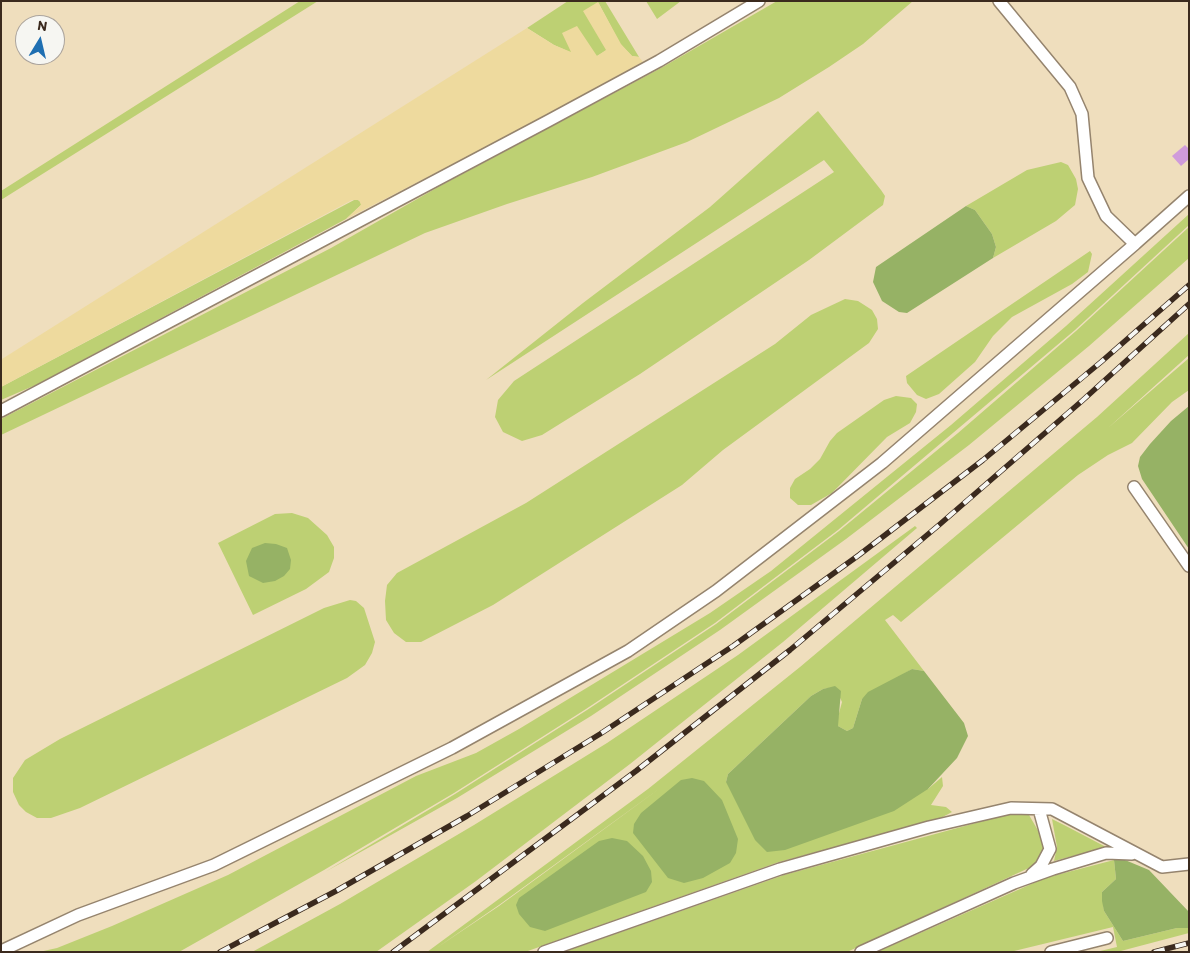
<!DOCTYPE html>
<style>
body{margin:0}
#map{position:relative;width:1190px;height:953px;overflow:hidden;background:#efdebd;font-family:Itim,sans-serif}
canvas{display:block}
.frame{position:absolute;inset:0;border:2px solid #3b2a1e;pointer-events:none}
.north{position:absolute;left:15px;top:15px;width:50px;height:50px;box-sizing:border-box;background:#f6f6f2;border:1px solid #aba49d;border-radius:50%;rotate:9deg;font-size:14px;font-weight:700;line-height:20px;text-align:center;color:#3b2a1e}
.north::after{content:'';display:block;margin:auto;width:18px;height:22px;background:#1f6fb2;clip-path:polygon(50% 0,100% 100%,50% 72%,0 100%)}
</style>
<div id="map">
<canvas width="1190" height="953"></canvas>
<div class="frame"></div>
<div class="north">N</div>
</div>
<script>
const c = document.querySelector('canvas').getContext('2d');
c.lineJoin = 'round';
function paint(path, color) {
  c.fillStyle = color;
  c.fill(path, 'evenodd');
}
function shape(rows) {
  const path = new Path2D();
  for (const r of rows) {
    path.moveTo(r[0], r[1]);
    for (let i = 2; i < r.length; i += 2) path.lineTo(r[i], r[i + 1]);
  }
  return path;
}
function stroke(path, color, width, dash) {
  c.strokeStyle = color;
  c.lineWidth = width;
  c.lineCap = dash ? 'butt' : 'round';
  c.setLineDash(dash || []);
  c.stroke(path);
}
const green = shape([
 [300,1,318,1,1,200,1,191],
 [568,1,605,1,639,57,632,56,620,44,598,2,607,50,597,56,572,53,554,45,527,28],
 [646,1,681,1,657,19],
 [777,1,913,1,863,44,829,67,779,98,687,142,592,177,507,204,425,233,1,435,1,419,331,248,440,186,661,68],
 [818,111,881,190,885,196,883,205,809,260,640,374,542,435,522,441,503,432,495,417,498,400,514,381,834,172,824,160,486,380,583,303,710,207],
 [1061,162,1068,165,1076,179,1078,189,1075,205,1056,221,993,258,996,247,992,234,975,210,966,206,1027,170],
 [356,199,361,202,361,205,346,219,38,384,1,400,1,387],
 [1189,214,1189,225,1075,330,838,530,715,623,586,709,454,793,324,870,179,952,39,952,57,948,112,926,228,875,416,776,476,753,519,729,710,613,771,571,951,425,1066,326],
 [1189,227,1189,258,1089,346,969,445,846,539,720,630,591,716,457,798,325,872,455,794,587,710,716,624,839,531,958,433,1076,331],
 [1090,251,1092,254,1088,272,1072,284,1012,317,993,336,975,362,939,394,926,399,917,395,907,383,906,376],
 [845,299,858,301,872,310,877,319,878,329,869,343,723,450,682,485,493,605,421,642,406,642,394,633,386,620,385,601,387,585,397,573,526,503,775,344,811,315],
 [1189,333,1189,355,1108,428,1189,358,1189,390,1172,402,1132,443,1108,455,1078,475,901,622,893,615,885,620,924,671,912,669,862,699,853,728,847,731,838,726,838,717,842,702,835,687,823,689,811,696,728,774,726,782,928,789,942,777,943,786,931,805,946,807,952,812,939,819,779,862,525,952,427,952,648,789,800,667,1097,417],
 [663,786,499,906,435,949,499,905],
 [896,396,911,398,917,404,916,412,910,423,887,437,832,493,811,505,798,505,790,498,790,488,795,479,810,469,820,459,830,441,837,433,884,400],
 [292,513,308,518,327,535,334,547,334,558,329,572,306,589,253,615,218,543,275,514],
 [915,526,917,528,783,642,630,764,476,881,376,952,252,952,340,904,474,825,607,743,738,655],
 [350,600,356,601,364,608,375,642,372,653,365,665,347,678,80,808,51,818,37,818,26,812,19,805,13,792,13,778,25,760,60,739,324,608],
 [1009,814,1029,815,1043,839,1044,849,1040,858,1031,867,847,952,564,952,784,875],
 [1052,819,1064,825,1106,847,1054,861,1057,847],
 [1114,860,1116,879,1102,892,1104,911,1123,941,1177,928,1189,928,1189,933,1117,952,1096,952,1117,947,1113,927,1010,952,877,952,1045,878]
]);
const forest = shape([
 [966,206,975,210,992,234,996,247,993,258,907,313,899,312,882,301,873,282,876,267],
 [1189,406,1189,549,1142,479,1138,466,1140,457,1150,444,1171,421],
 [265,543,276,544,287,548,291,560,290,569,284,576,275,581,263,583,249,576,246,561,252,548],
 [912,669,924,671,964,723,968,736,957,758,928,789,894,811,785,850,767,852,755,840,726,782,728,774,811,696,823,689,835,686,841,691,838,726,847,731,853,728,862,699,868,692],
 [692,778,704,781,722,800,738,839,736,853,730,863,703,878,684,883,668,878,633,833,634,824,641,813,681,780],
 [612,838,627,841,643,856,651,871,652,882,646,892,545,931,530,927,519,914,516,905,519,898,599,841],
 [1114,860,1125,860,1149,870,1189,912,1189,928,1177,928,1123,941,1104,911,1102,901,1102,892,1116,879]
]);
const sand = shape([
 [598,2,621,44,632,56,639,57,643,62,513,133,346,219,361,205,359,200,352,200,1,387,2,359,527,28,554,45,571,52,562,33,577,26,597,56,606,50,583,11]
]);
const building = shape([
 [1185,145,1189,149,1189,159,1181,166,1172,156]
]);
const service = shape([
 [999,1,1070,87,1082,114,1088,178,1106,216,1135,244,1189,196],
 [1,411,548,121,659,61,759,1],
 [1134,487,1189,566],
 [1032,874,1041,866,1050,849,1039,809],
 [1,951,78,915,214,865,452,748,628,651,716,591,882,463,1135,244],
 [544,952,780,869,929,827,1011,808,1052,809,1162,867,1189,864],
 [861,952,1014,883,1053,869,1106,853,1132,854],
 [1051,952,1107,938]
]);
const rail = shape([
 [220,952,336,891,467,816,600,734,733,646,859,555,983,460,1101,362,1189,285],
 [393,952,636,771,790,650,939,525,1083,400,1189,304],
 [1154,952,1189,943]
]);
paint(green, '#bdd073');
paint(forest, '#96b265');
paint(sand, '#eeda9e');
paint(building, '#d09bdb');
stroke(service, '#95846e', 14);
stroke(service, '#fff', 11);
stroke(rail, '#3b2a1e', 5.5);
stroke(rail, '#f6f6f2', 4, [11]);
</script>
